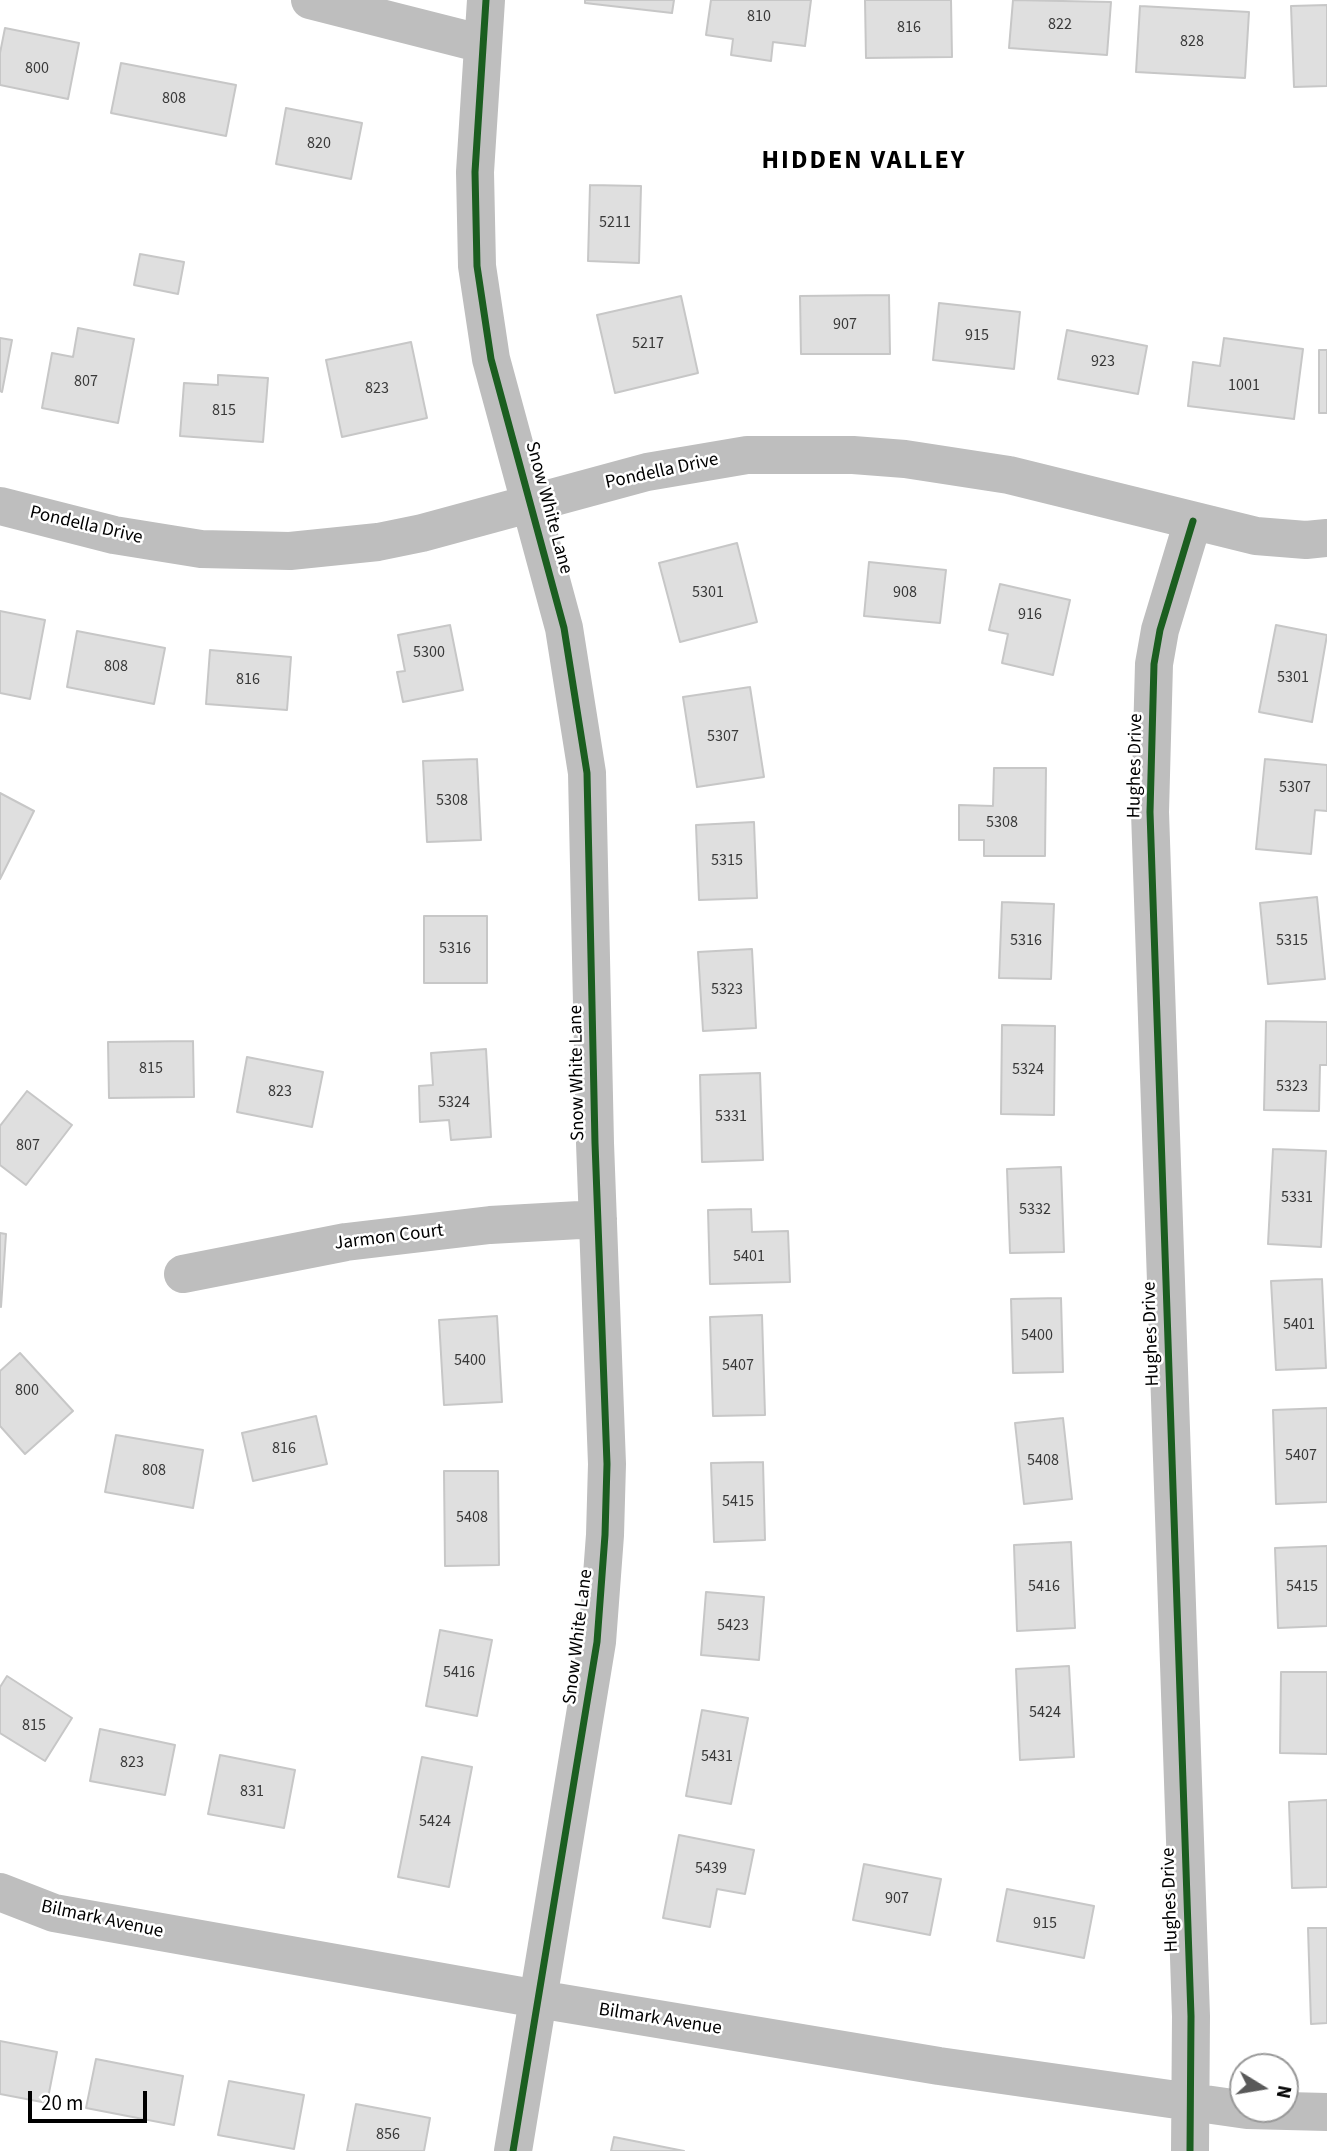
<!DOCTYPE html>
<style>
body{margin:0}
#map{position:relative;width:1327px;height:2151px;overflow:hidden;background:#fff;font-family:"Source Sans 3",sans-serif}
canvas{display:block}
.north{position:absolute;left:1229px;top:2053px;width:70px;height:70px;box-sizing:border-box;background:#fff;border:2px solid #999;border-radius:50%;rotate:101deg;font-size:19px;font-weight:700;line-height:28px;text-align:center;color:#000}
.north::after{content:'';display:block;margin:auto;width:24px;height:32px;background:#595959;clip-path:polygon(50% 0,100% 100%,50% 72%,0 100%)}
.scale{position:absolute;left:28px;top:2091px;width:119px;height:32px;box-sizing:border-box;border:4px solid #000;border-top:0;padding-left:9px;font-size:21px;line-height:24px;white-space:nowrap;color:#000;-webkit-text-stroke:5px #fff;paint-order:stroke}
</style>
<div id="map">
<canvas width="1327" height="2151"></canvas>
<div class="north">N</div>
<div class="scale">20 m</div>
</div>
<script>
const c = document.querySelector('canvas').getContext('2d');
c.lineJoin = 'round';
function paint(path, color) {
  c.fillStyle = color;
  c.fill(path, 'evenodd');
}
function shape(rows) {
  const path = new Path2D();
  for (const r of rows) {
    path.moveTo(r[0], r[1]);
    for (let i = 2; i < r.length; i += 2) path.lineTo(r[i], r[i + 1]);
  }
  return path;
}
function stroke(path, color, width, dash) {
  c.strokeStyle = color;
  c.lineWidth = width;
  c.lineCap = dash ? 'butt' : 'round';
  c.setLineDash(dash || []);
  c.stroke(path);
}
function label(font, color, halo, rows, align = 'center') {
  c.font = font + ' "Source Sans 3",sans-serif';
  c.lineWidth = 5;
  c.setLineDash([]);
  c.textBaseline = 'middle';
  c.strokeStyle = halo;
  c.fillStyle = color;
  for (const [text, x, y, turn = 0] of rows) {
    c.save();
    c.translate(x, y);
    c.rotate((+turn || 0) * Math.PI / 180);
    c.textAlign = isNaN(turn) ? turn : align;
    if (halo) c.strokeText(text, 0, 0);
    c.fillText(text, 0, 0);
    c.restore();
  }
}
const building = shape([
 [585,0,674,0,672,13,585,3,585,0],
 [711,0,811,0,805,46,773,42,771,61,731,55,733,39,706,35,711,0],
 [865,0,951,0,952,57,866,58,865,0],
 [1013,0,1111,2,1107,55,1009,48,1013,0],
 [1327,5,1327,86,1294,87,1291,6,1327,5],
 [1140,6,1249,12,1245,78,1136,72,1140,6],
 [5,28,79,43,68,99,0,85,0,53,5,28],
 [121,63,236,85,226,136,111,113,121,63],
 [286,108,362,123,351,179,276,164,286,108],
 [590,185,641,186,639,263,588,261,590,185],
 [140,254,184,262,178,294,134,285,140,254],
 [889,295,890,354,801,354,800,296,889,295],
 [681,296,698,373,615,393,597,315,681,296],
 [939,303,1020,312,1014,369,933,360,939,303],
 [78,328,134,339,118,423,42,408,52,353,73,357,78,328],
 [1067,330,1147,346,1138,394,1058,379,1067,330],
 [0,338,12,340,2,392,0,391,0,338],
 [1224,338,1303,349,1294,419,1188,406,1193,362,1220,366,1224,338],
 [411,342,427,418,342,437,326,360,411,342],
 [1319,350,1327,350,1327,413,1319,413,1319,350],
 [218,375,268,378,263,442,180,436,184,383,218,385,218,375],
 [737,543,757,622,680,642,659,563,737,543],
 [869,562,946,570,940,623,864,616,869,562],
 [1000,584,1070,600,1053,675,1002,663,1008,634,989,630,1000,584],
 [0,611,45,620,30,699,0,693,0,611],
 [450,625,463,690,403,702,397,672,405,671,398,635,450,625],
 [1276,625,1327,635,1312,722,1259,712,1276,625],
 [77,631,165,648,154,704,67,687,77,631],
 [210,650,291,657,287,710,206,704,210,650],
 [750,687,764,777,697,787,683,697,750,687],
 [477,759,481,840,427,842,423,761,477,759],
 [1265,759,1327,765,1327,811,1315,810,1311,854,1256,849,1265,759],
 [994,768,1046,768,1045,856,984,856,984,840,959,840,959,805,993,806,994,768],
 [0,793,34,811,0,879,0,793],
 [754,822,757,898,699,900,696,825,754,822],
 [1317,897,1325,979,1268,984,1260,903,1317,897],
 [1002,902,1054,904,1051,979,999,978,1002,902],
 [424,916,487,916,487,983,424,983,424,916],
 [752,949,756,1028,703,1031,698,952,752,949],
 [1266,1021,1327,1022,1327,1065,1320,1065,1319,1111,1264,1110,1266,1021],
 [1002,1025,1055,1026,1054,1115,1001,1114,1002,1025],
 [193,1041,194,1097,109,1098,108,1042,193,1041],
 [486,1049,491,1137,451,1140,449,1120,420,1122,419,1086,433,1085,431,1053,486,1049],
 [247,1057,323,1072,312,1127,237,1112,247,1057],
 [760,1073,763,1160,702,1162,700,1075,760,1073],
 [27,1091,72,1125,26,1185,0,1165,0,1126,27,1091],
 [1273,1149,1326,1151,1321,1247,1268,1244,1273,1149],
 [1061,1167,1064,1252,1010,1253,1007,1169,1061,1167],
 [751,1209,752,1232,788,1231,790,1282,710,1284,708,1210,751,1209],
 [0,1233,6,1234,1,1307,0,1306,0,1233],
 [1322,1279,1326,1368,1276,1370,1271,1281,1322,1279],
 [1061,1298,1063,1372,1013,1373,1011,1299,1061,1298],
 [762,1315,765,1415,713,1416,710,1317,762,1315],
 [497,1316,502,1402,444,1405,439,1320,497,1316],
 [20,1353,73,1411,25,1454,0,1426,0,1371,20,1353],
 [1327,1408,1327,1502,1276,1504,1273,1410,1327,1408],
 [316,1416,327,1464,253,1481,242,1433,316,1416],
 [1063,1418,1072,1499,1024,1504,1015,1423,1063,1418],
 [116,1435,203,1450,193,1508,105,1492,116,1435],
 [763,1462,765,1540,714,1542,711,1463,763,1462],
 [444,1471,498,1471,499,1565,445,1566,444,1471],
 [1071,1542,1075,1628,1017,1631,1014,1545,1071,1542],
 [1327,1546,1327,1626,1278,1628,1275,1548,1327,1546],
 [706,1592,764,1597,759,1660,701,1655,706,1592],
 [440,1630,492,1640,477,1716,426,1706,440,1630],
 [1069,1666,1074,1757,1020,1760,1016,1669,1069,1666],
 [1281,1672,1327,1672,1327,1754,1280,1753,1281,1672],
 [7,1676,72,1718,45,1761,0,1733,0,1687,7,1676],
 [702,1710,748,1718,731,1804,686,1796,702,1710],
 [100,1729,175,1745,165,1795,90,1781,100,1729],
 [220,1755,295,1770,284,1828,208,1814,220,1755],
 [422,1757,472,1767,449,1887,398,1877,422,1757],
 [1327,1800,1327,1887,1292,1888,1289,1802,1327,1800],
 [679,1835,754,1850,745,1894,717,1889,710,1927,663,1918,679,1835],
 [864,1864,941,1879,930,1935,853,1920,864,1864],
 [1007,1889,1094,1906,1084,1958,997,1941,1007,1889],
 [1308,1928,1327,1928,1327,2023,1311,2024,1308,1928],
 [0,2041,57,2052,47,2103,0,2094,0,2041],
 [96,2059,183,2076,174,2125,86,2108,96,2059],
 [229,2081,304,2095,294,2149,218,2135,229,2081],
 [356,2104,430,2118,424,2151,347,2151,356,2104],
 [614,2137,684,2151,611,2151,614,2137]
]);
const minor = shape([
 [310,0,483,44],
 [486,0,475,172,477,266,491,359,564,628,587,773,595,1143,607,1464,605,1535,597,1642,513,2151],
 [0,506,114,535,201,549,290,551,378,542,422,533,647,472,747,455,853,455,905,459,1009,475,1256,536,1306,540,1327,538],
 [183,1274,346,1242,490,1225,598,1219],
 [0,1892,54,1913,538,1999,939,2066,1247,2110,1327,2112],
 [1190,2151,1191,2016,1150,812,1154,664,1160,630,1193,521]
]);
const cycleway = shape([
 [486,0,475,172,477,266,491,359,564,628,587,773,595,1143,607,1464,605,1535,597,1642,513,2151],
 [1190,2151,1191,2016,1150,812,1154,664,1160,630,1193,521]
]);
const numberNames = [
 ["810",759,17],
 ["822",1060,25],
 ["816",909,28],
 ["828",1192,42],
 ["800",37,69],
 ["808",174,99],
 ["820",319,144],
 ["5211",615,223],
 ["907",845,325],
 ["915",977,336],
 ["5217",648,344],
 ["923",1103,362],
 ["807",86,382],
 ["1001",1244,386],
 ["823",377,389],
 ["815",224,411],
 ["5301",708,593],
 ["908",905,593],
 ["916",1030,615],
 ["5300",429,653],
 ["808",116,667],
 ["5301",1293,678],
 ["816",248,680],
 ["5307",723,737],
 ["5307",1295,788],
 ["5308",452,801],
 ["5308",1002,823],
 ["5315",727,861],
 ["5316",1026,941],
 ["5315",1292,941],
 ["5316",455,949],
 ["5323",727,990],
 ["815",151,1069],
 ["5324",1028,1070],
 ["5323",1292,1087],
 ["823",280,1092],
 ["5324",454,1103],
 ["5331",731,1117],
 ["807",28,1146],
 ["5331",1297,1198],
 ["5332",1035,1210],
 ["5401",749,1257],
 ["5401",1299,1325],
 ["5400",1037,1336],
 ["5400",470,1361],
 ["5407",738,1366],
 ["800",27,1391],
 ["816",284,1449],
 ["5407",1301,1456],
 ["5408",1043,1461],
 ["808",154,1471],
 ["5415",738,1502],
 ["5408",472,1518],
 ["5416",1044,1587],
 ["5415",1302,1587],
 ["5423",733,1626],
 ["5416",459,1673],
 ["5424",1045,1713],
 ["815",34,1726],
 ["5431",717,1757],
 ["823",132,1763],
 ["831",252,1792],
 ["5424",435,1822],
 ["5439",711,1869],
 ["907",897,1899],
 ["915",1045,1924],
 ["856",388,2135]
];
const streetNames = [
 ["Pondella Drive",662,472,-12],
 ["Snow White Lane",548,508,75],
 ["Pondella Drive",86,526,13],
 ["Hughes Drive",1136,766,-89],
 ["Snow White Lane",578,1073,-91],
 ["Jarmon Court",389,1238,-7],
 ["Hughes Drive",1152,1334,-92],
 ["Snow White Lane",579,1637,-83],
 ["Hughes Drive",1171,1900,-92],
 ["Bilmark Avenue",102,1920,12],
 ["Bilmark Avenue",660,2020,9]
];
const districtNames = [
 ["HIDDEN VALLEY",864,162]
];
paint(building, '#dfdfdf');
stroke(building, '#c7c7c7', 2);
stroke(minor, '#bebebe', 38);
stroke(cycleway, '#1b5e20', 7);
label('16px', '#383838', null, numberNames);
label('19px', '#000', '#fff', streetNames);
c.letterSpacing = '2px';
label('bold 26px', '#000', '#fff', districtNames);
c.letterSpacing = '0px';
</script>
